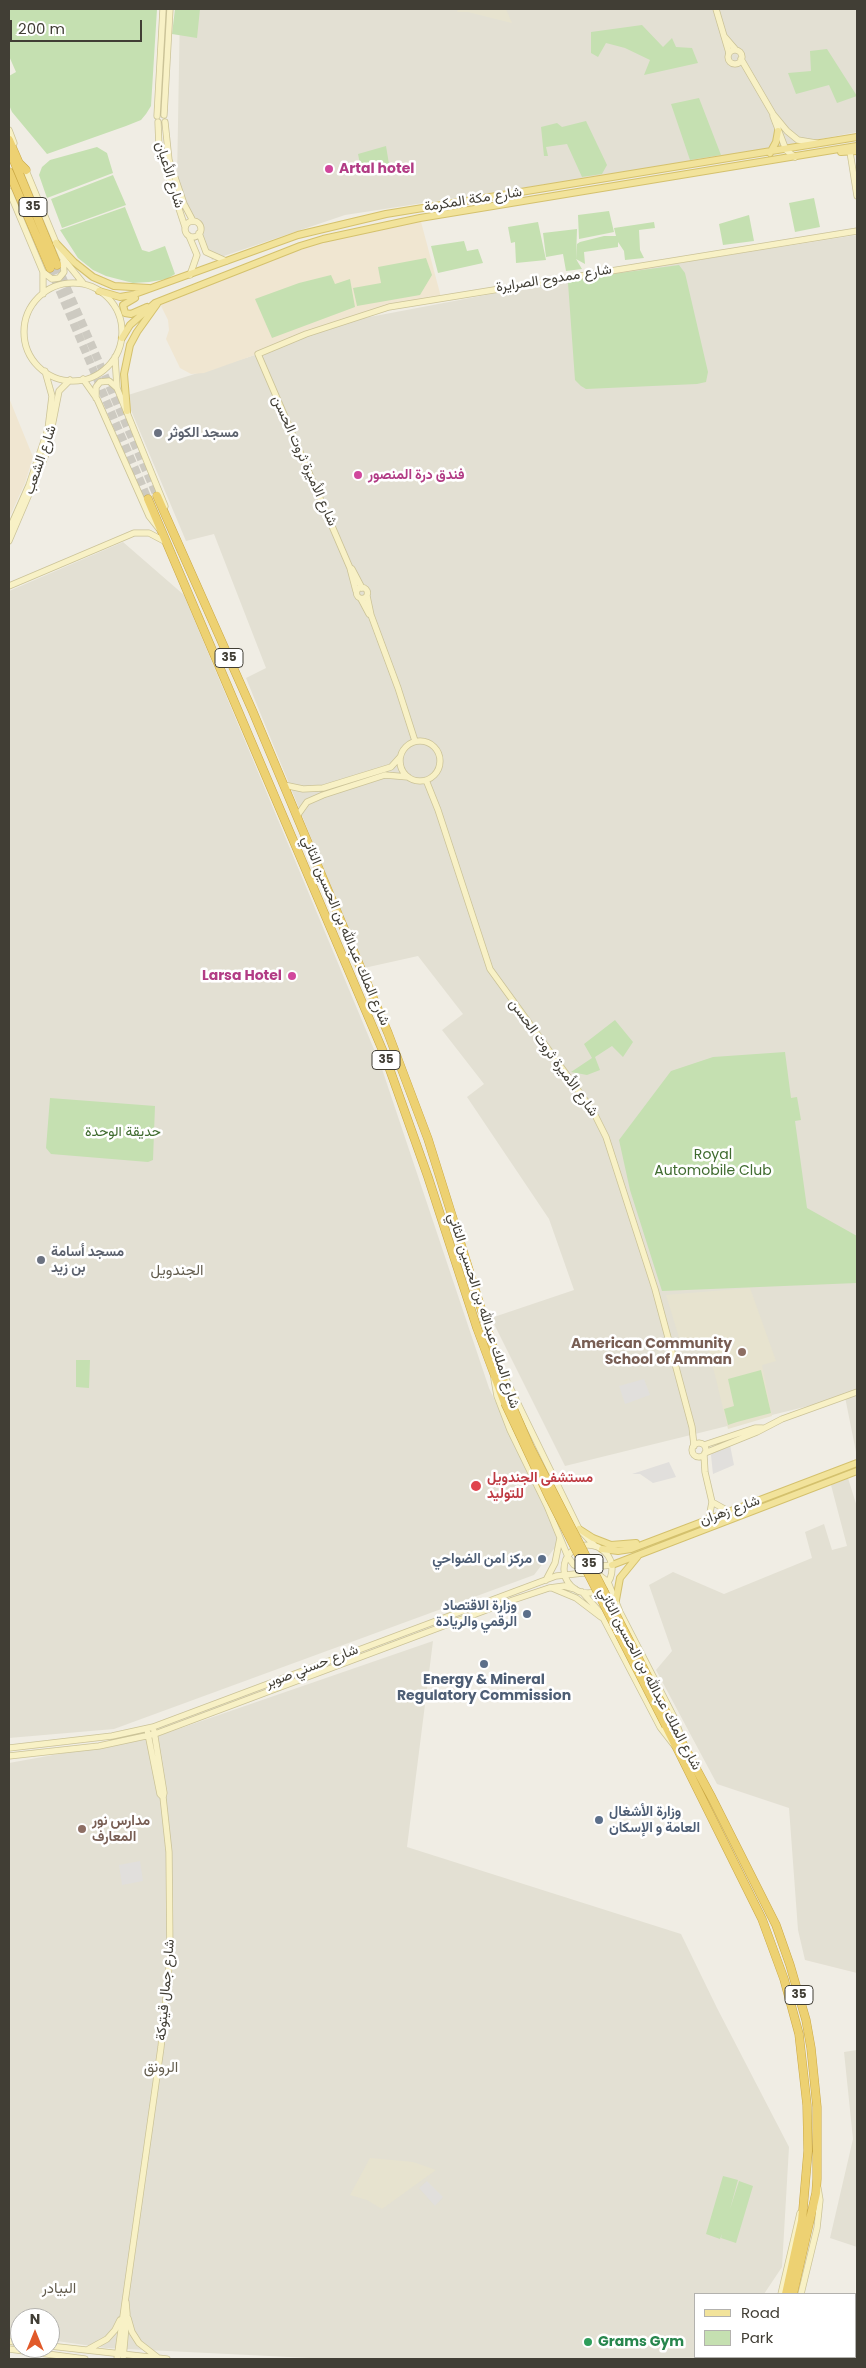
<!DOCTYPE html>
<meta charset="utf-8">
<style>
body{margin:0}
#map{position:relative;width:866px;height:2368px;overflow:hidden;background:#f0ede4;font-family:Poppins,sans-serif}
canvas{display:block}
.frame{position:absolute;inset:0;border:10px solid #413e35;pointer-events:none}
.legend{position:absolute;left:694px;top:2293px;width:162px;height:65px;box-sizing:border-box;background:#fff;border:1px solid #b3b2ae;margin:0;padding:6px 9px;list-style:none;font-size:15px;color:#413e35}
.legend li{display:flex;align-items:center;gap:10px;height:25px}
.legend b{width:25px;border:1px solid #b3b2ae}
.north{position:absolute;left:10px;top:2308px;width:50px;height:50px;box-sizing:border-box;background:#fff;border:1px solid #b3b2ae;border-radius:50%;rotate:0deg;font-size:14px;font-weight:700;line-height:20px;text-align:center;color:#413e35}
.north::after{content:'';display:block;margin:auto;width:18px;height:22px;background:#e15a2a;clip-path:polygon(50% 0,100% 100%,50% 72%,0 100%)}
.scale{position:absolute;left:10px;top:20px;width:132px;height:22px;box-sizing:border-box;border:2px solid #413e35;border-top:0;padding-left:6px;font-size:15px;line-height:18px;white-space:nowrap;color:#413e35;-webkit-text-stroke:4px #fff;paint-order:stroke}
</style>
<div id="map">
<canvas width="866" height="2368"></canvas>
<div class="frame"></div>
<ul class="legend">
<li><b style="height:6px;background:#f2e39b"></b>Road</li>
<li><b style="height:14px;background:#c5e0b1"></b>Park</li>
</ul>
<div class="north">N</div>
<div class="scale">200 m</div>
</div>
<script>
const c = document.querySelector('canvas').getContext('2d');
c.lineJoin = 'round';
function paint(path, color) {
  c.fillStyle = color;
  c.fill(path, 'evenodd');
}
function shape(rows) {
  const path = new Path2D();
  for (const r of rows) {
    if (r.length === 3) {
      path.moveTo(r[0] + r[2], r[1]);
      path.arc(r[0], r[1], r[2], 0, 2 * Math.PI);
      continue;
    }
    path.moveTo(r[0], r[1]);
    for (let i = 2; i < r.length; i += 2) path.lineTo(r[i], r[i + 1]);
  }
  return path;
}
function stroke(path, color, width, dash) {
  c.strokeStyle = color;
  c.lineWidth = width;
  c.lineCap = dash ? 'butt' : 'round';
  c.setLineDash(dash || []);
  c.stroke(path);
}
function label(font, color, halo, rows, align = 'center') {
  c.font = font + ' Poppins,Vazirmatn,sans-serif';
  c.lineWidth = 5;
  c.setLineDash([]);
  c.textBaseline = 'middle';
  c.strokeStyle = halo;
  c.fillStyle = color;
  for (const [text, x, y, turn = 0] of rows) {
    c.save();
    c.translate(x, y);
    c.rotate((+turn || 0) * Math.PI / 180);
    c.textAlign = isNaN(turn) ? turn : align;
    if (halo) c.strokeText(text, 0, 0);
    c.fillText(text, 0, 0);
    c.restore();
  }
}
const residential = shape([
 [180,9,857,9,857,132,738,155,345,215,212,260,177,180],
 [857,235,857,1457,845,1397,565,1466,491,1318,574,1290,549,1219,467,1097,484,1084,442,1030,463,1014,418,956,364,968,246,678,266,668,214,534,186,541,125,396,258,354,322,326,544,284],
 [123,542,184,595,381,1066,489,1388,557,1531,557,1545,534,1575,114,1729,9,1738,9,591],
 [848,1478,857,1507,857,1973,805,1960,798,1930,789,1808,717,1784,656,1670,672,1651,649,1585,673,1572,724,1594,812,1558,805,1532,824,1524,832,1550,847,1546,831,1485],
 [433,1641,407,1847,681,1934,717,2008,789,2147,782,2267,764,2294,695,2294,695,2357,724,2357,722,2359,330,2359,106,2348,50,2340,50,2318,20,2318,20,2336,9,2334,9,1763,158,1736],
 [857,2050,857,2247,830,2238,853,2139,844,2052]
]);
const commercial = shape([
 [420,218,441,297,389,307,204,373,191,374,180,368,166,339,169,330,168,320,159,302,300,246],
 [9,398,33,457,25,483,9,518]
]);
const education = shape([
 [458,9,506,9,512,23,468,12,457,12],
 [750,1288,776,1361,762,1365,772,1416,728,1429,706,1338,681,1344,666,1295],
 [370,2158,413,2162,436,2170,382,2209,367,2200,350,2195]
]);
const green = shape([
 [9,9,157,9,151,106,146,114,141,120,126,126,47,154,12,112,9,105,9,76,16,72,9,56],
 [175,9,200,9,197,38,172,34],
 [642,25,663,47,672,38,676,47,692,48,698,63,644,75,650,60,625,48,606,43,598,57,591,53,591,32],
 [827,49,841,71,857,96,837,103,829,85,796,94,788,73,811,71,810,51],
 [699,98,721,155,690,160,671,104],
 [586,121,607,165,602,174,582,177,567,144,546,147,548,156,544,156,541,127,557,123,562,127],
 [386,146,389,164,361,169,358,154],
 [97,147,107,153,113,173,47,198,39,175,42,167,50,160],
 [113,175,126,205,62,228,51,199],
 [814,198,820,227,795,232,789,203],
 [125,207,142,250,149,252,165,246,175,274,167,279,149,282,133,283,106,276,93,270,78,258,60,230],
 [609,211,614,232,579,239,578,215],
 [749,215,754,241,723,245,719,224],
 [538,222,546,260,516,263,515,242,511,243,508,227],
 [654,222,655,228,639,230,640,250,644,258,625,260,624,251,618,242,618,247,584,252,585,264,576,259,582,269,566,271,563,254,546,257,543,233,577,229,576,259,577,244,580,242,604,236,616,236,614,228],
 [464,241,467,251,478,249,483,263,438,273,431,246],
 [426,258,432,275,420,295,357,306,353,288,381,283,378,267],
 [679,265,685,273,708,372,706,382,697,384,586,389,581,386,575,380,568,283,575,279],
 [331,275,335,284,350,279,355,307,272,338,255,299,299,283],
 [615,1020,633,1042,623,1057,612,1046,595,1057,600,1070,587,1075,571,1072,592,1058,584,1044],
 [785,1052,791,1098,797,1097,801,1120,795,1121,807,1208,857,1236,857,1283,662,1291,630,1190,619,1140,671,1071,713,1057],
 [50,1098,155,1106,153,1160,148,1162,51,1154,46,1148],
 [76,1360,90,1360,89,1388,76,1387],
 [761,1370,771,1413,737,1422,736,1419,737,1422,728,1425,724,1409,734,1406,728,1379],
 [723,2176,738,2180,730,2209,734,2210,730,2209,739,2181,753,2186,736,2243,721,2238,722,2234,720,2239,706,2234]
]);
const parking = shape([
 [644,1379,650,1395,625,1404,619,1386],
 [730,1445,734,1465,713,1474,711,1455,714,1451],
 [669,1462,676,1477,653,1483,640,1474,632,1474],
 [140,1861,143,1881,122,1885,119,1865],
 [427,2181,443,2197,435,2206,419,2188]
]);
const highwayTunnel = shape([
 [57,265,157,496],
 [50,268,148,499]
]);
const secondary = shape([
 [716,9,729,53],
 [724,36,736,50],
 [735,57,7],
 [741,59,773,114,787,131,798,140,816,143],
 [164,115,170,9],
 [157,116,163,9],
 [773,116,786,150,795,157],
 [158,122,159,148,185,227],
 [165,122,169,160,184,204,193,221],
 [9,130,14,143],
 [850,152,857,196],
 [25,168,62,257,83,283],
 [9,191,43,272,43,294],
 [193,229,8],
 [199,233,206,252,226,261],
 [189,236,197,255,190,275],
 [43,272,52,279,59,278,64,272,63,261],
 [73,332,49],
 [115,357,117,388,165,506],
 [83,379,97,399,149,516,160,530],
 [96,398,96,387,100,382,109,381,117,388],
 [9,530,29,485,48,429,52,396,45,371],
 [9,541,47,452,59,391,70,380],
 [352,569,362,588],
 [9,586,134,533,149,533,166,542],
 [362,593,5.5],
 [356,591,350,568,258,354,306,334,389,307,857,231],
 [367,596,371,615,398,688,415,741],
 [361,599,369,614],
 [420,761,20],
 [426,780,438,810,490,969,593,1111,606,1137,655,1289,692,1427,694,1446],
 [284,785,303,789,323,788,391,767,400,757],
 [297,816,307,802,323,795,385,775,408,777],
 [504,1375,579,1529,595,1546],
 [494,1379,497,1396,510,1430,547,1506,568,1557,574,1565,582,1568,612,1565],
 [699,1450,7],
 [704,1445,755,1428,762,1428],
 [705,1453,757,1432,782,1419,857,1392],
 [704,1455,705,1472,712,1502,709,1518],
 [712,1502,728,1511],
 [588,1569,24],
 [546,1580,555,1563,560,1538],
 [552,1588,576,1598,601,1617],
 [582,1592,600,1612,660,1727,674,1745],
 [154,1731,164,1793,163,1797],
 [9,1748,112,1736,153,1727,556,1576,584,1573,599,1575,608,1582,620,1612,674,1717,681,1736],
 [9,1756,99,1746,155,1734,513,1600,549,1588,564,1586,575,1589],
 [781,2294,800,2213],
 [801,2294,817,2228,820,2200,818,2188],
 [855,2308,857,2297],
 [128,2318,132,2332,139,2343,157,2357],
 [9,2341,20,2343],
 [50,2346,167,2359],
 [9,2349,85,2359],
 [87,2350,107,2339,115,2330,120,2320],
 [117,2359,161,2047,170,1957,169,1852,163,1797,160,1794,147,1729],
 [123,2359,127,2314,126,2302],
 [757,2359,759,2357],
 [764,2359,765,2357],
 [786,2359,787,2357],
 [843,2359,844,2357]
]);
const primary = shape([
 [841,152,857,151],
 [770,153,776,142,778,131],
 [56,243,74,262,93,277,114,286,149,288],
 [99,291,120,297,132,295,298,235,386,214,857,137],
 [135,298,123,305,125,313,131,314,147,307],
 [122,338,130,325,155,303,300,246,323,239,420,218,857,146],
 [127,411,124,374,130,345,137,332,157,304],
 [579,1529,593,1538,611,1545,636,1543],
 [602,1549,618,1551,631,1549,857,1463],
 [612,1565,857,1471],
 [616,1600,620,1578,638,1556]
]);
const highway = shape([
 [9,140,19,163,26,170],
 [9,149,57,265],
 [9,172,50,268],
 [157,496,253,712,388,1033,428,1139,510,1401],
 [148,499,385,1056,428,1177,477,1328,505,1403],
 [672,1724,712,1798,776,1925,790,1965,806,2020,811,2048,817,2107,817,2179,816,2193,793,2294],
 [666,1726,762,1919,784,1979,799,2034,807,2105,808,2151,802,2221,786,2294],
 [777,2359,777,2357]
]);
const highwayBridge = shape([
 [510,1401,530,1447,672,1724],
 [505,1403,550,1499,666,1726]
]);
const markers = [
 [329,169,5,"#d1479c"],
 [158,433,5,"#6b7280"],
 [358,475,5,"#d1479c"],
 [292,976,5,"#d1479c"],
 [41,1260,5,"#6b7280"],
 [742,1352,5,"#8d6e63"],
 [476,1486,6,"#e0444e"],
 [542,1559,5,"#5c6f8a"],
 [527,1614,5,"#5c6f8a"],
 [484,1664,5,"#5c6f8a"],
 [599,1820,5,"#5c6f8a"],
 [82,1829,5,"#8d6e63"],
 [588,2342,5,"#2e9e5b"]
];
const shields = [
 [33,207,28],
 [229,658,28],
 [386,1060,28],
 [589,1564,28],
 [799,1995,28]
];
const shieldNames = [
 ["35",33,207],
 ["35",229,658],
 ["35",386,1060],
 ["35",589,1564],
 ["35",799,1995]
];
const hotelNames = [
 ["Artal hotel",339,169],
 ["فندق درة المنصور",368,475],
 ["Larsa Hotel",282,976,"right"]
];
const streetNames = [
 ["شارع الأعيان",169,175,73],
 ["شارع مكة المكرمة",473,200,-9],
 ["شارع ممدوح الصرايرة",554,279,-9],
 ["شارع الشعب",41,460,-71],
 ["شارع الأميرة ثروت الحسن",304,461,66],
 ["شارع الملك عبدالله بن الحسين الثاني",345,931,67],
 ["شارع الأميرة ثروت الحسن",553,1058,54],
 ["شارع الملك عبدالله بن الحسين الثاني",483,1311,72],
 ["شارع زهران",730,1511,-20],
 ["شارع حسني صوبر",312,1667,-21],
 ["شارع الملك عبدالله بن الحسين الثاني",649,1679,62],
 ["شارع جمال قيتوكة",166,1990,-85]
];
const worshipNames = [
 ["مسجد الكوثر",168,433],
 ["مسجد أسامة",51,1252],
 ["بن زيد",51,1268]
];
const parkNames = [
 ["حديقة الوحدة",123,1132],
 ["Royal",713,1155],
 ["Automobile Club",713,1171]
];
const educationNames = [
 ["American Community",732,1344],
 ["School of Amman",732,1360],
 ["مدارس نور",92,1821,"left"],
 ["المعارف",92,1837,"left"]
];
const healthNames = [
 ["مستشفى الجندويل",487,1478],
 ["للتوليد",487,1494]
];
const serviceNames = [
 ["مركز امن الضواحي",532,1559],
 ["وزارة الاقتصاد",517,1606],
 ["الرقمي والريادة",517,1622],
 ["Energy & Mineral",484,1680,"center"],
 ["Regulatory Commission",484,1696,"center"],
 ["وزارة الأشغال",609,1812,"left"],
 ["العامة و الإسكان",609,1828,"left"]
];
const leisureNames = [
 ["Grams Gym",598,2342]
];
const neighbourhoodNames = [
 ["الجندويل",177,1271],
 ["الرونق",161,2068],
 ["البيادر",59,2289]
];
paint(residential, '#e3e0d3');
paint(commercial, '#f0e6d1');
paint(education, '#e7e3cf');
paint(green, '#c5e0b1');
paint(parking, '#e1dfdc');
stroke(highwayTunnel, '#cdcac1', 8, [8, 4]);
stroke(secondary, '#cbc398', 7);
stroke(primary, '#d4c16d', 8);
stroke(highway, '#caa844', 9);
stroke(secondary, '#f8f1c6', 5.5);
stroke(primary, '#f2e39b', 6);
stroke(highway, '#edd172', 8);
stroke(highwayBridge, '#caa844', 9, []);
stroke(highwayBridge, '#edd172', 8);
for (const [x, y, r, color] of markers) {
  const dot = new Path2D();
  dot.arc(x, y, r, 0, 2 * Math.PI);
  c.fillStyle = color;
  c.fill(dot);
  stroke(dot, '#fff', 2);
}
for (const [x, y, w] of shields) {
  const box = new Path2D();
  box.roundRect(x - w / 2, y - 9.5, w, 19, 4);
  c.fillStyle = '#fff';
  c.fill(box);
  stroke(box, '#413e35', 1);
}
label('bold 12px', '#413e35', null, shieldNames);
label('bold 14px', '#b23c85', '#fff', hotelNames, 'left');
label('14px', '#413e35', '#fff', streetNames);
label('bold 14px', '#5b616d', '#fff', worshipNames, 'left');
label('14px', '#3f6b2f', '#fff', parkNames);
label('bold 14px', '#785e54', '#fff', educationNames, 'right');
label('bold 14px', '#be3a42', '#fff', healthNames, 'left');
label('bold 14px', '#4e5e75', '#fff', serviceNames, 'right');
label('bold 14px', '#27864d', '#fff', leisureNames, 'left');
label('15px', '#625c4d', '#fff', neighbourhoodNames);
</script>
